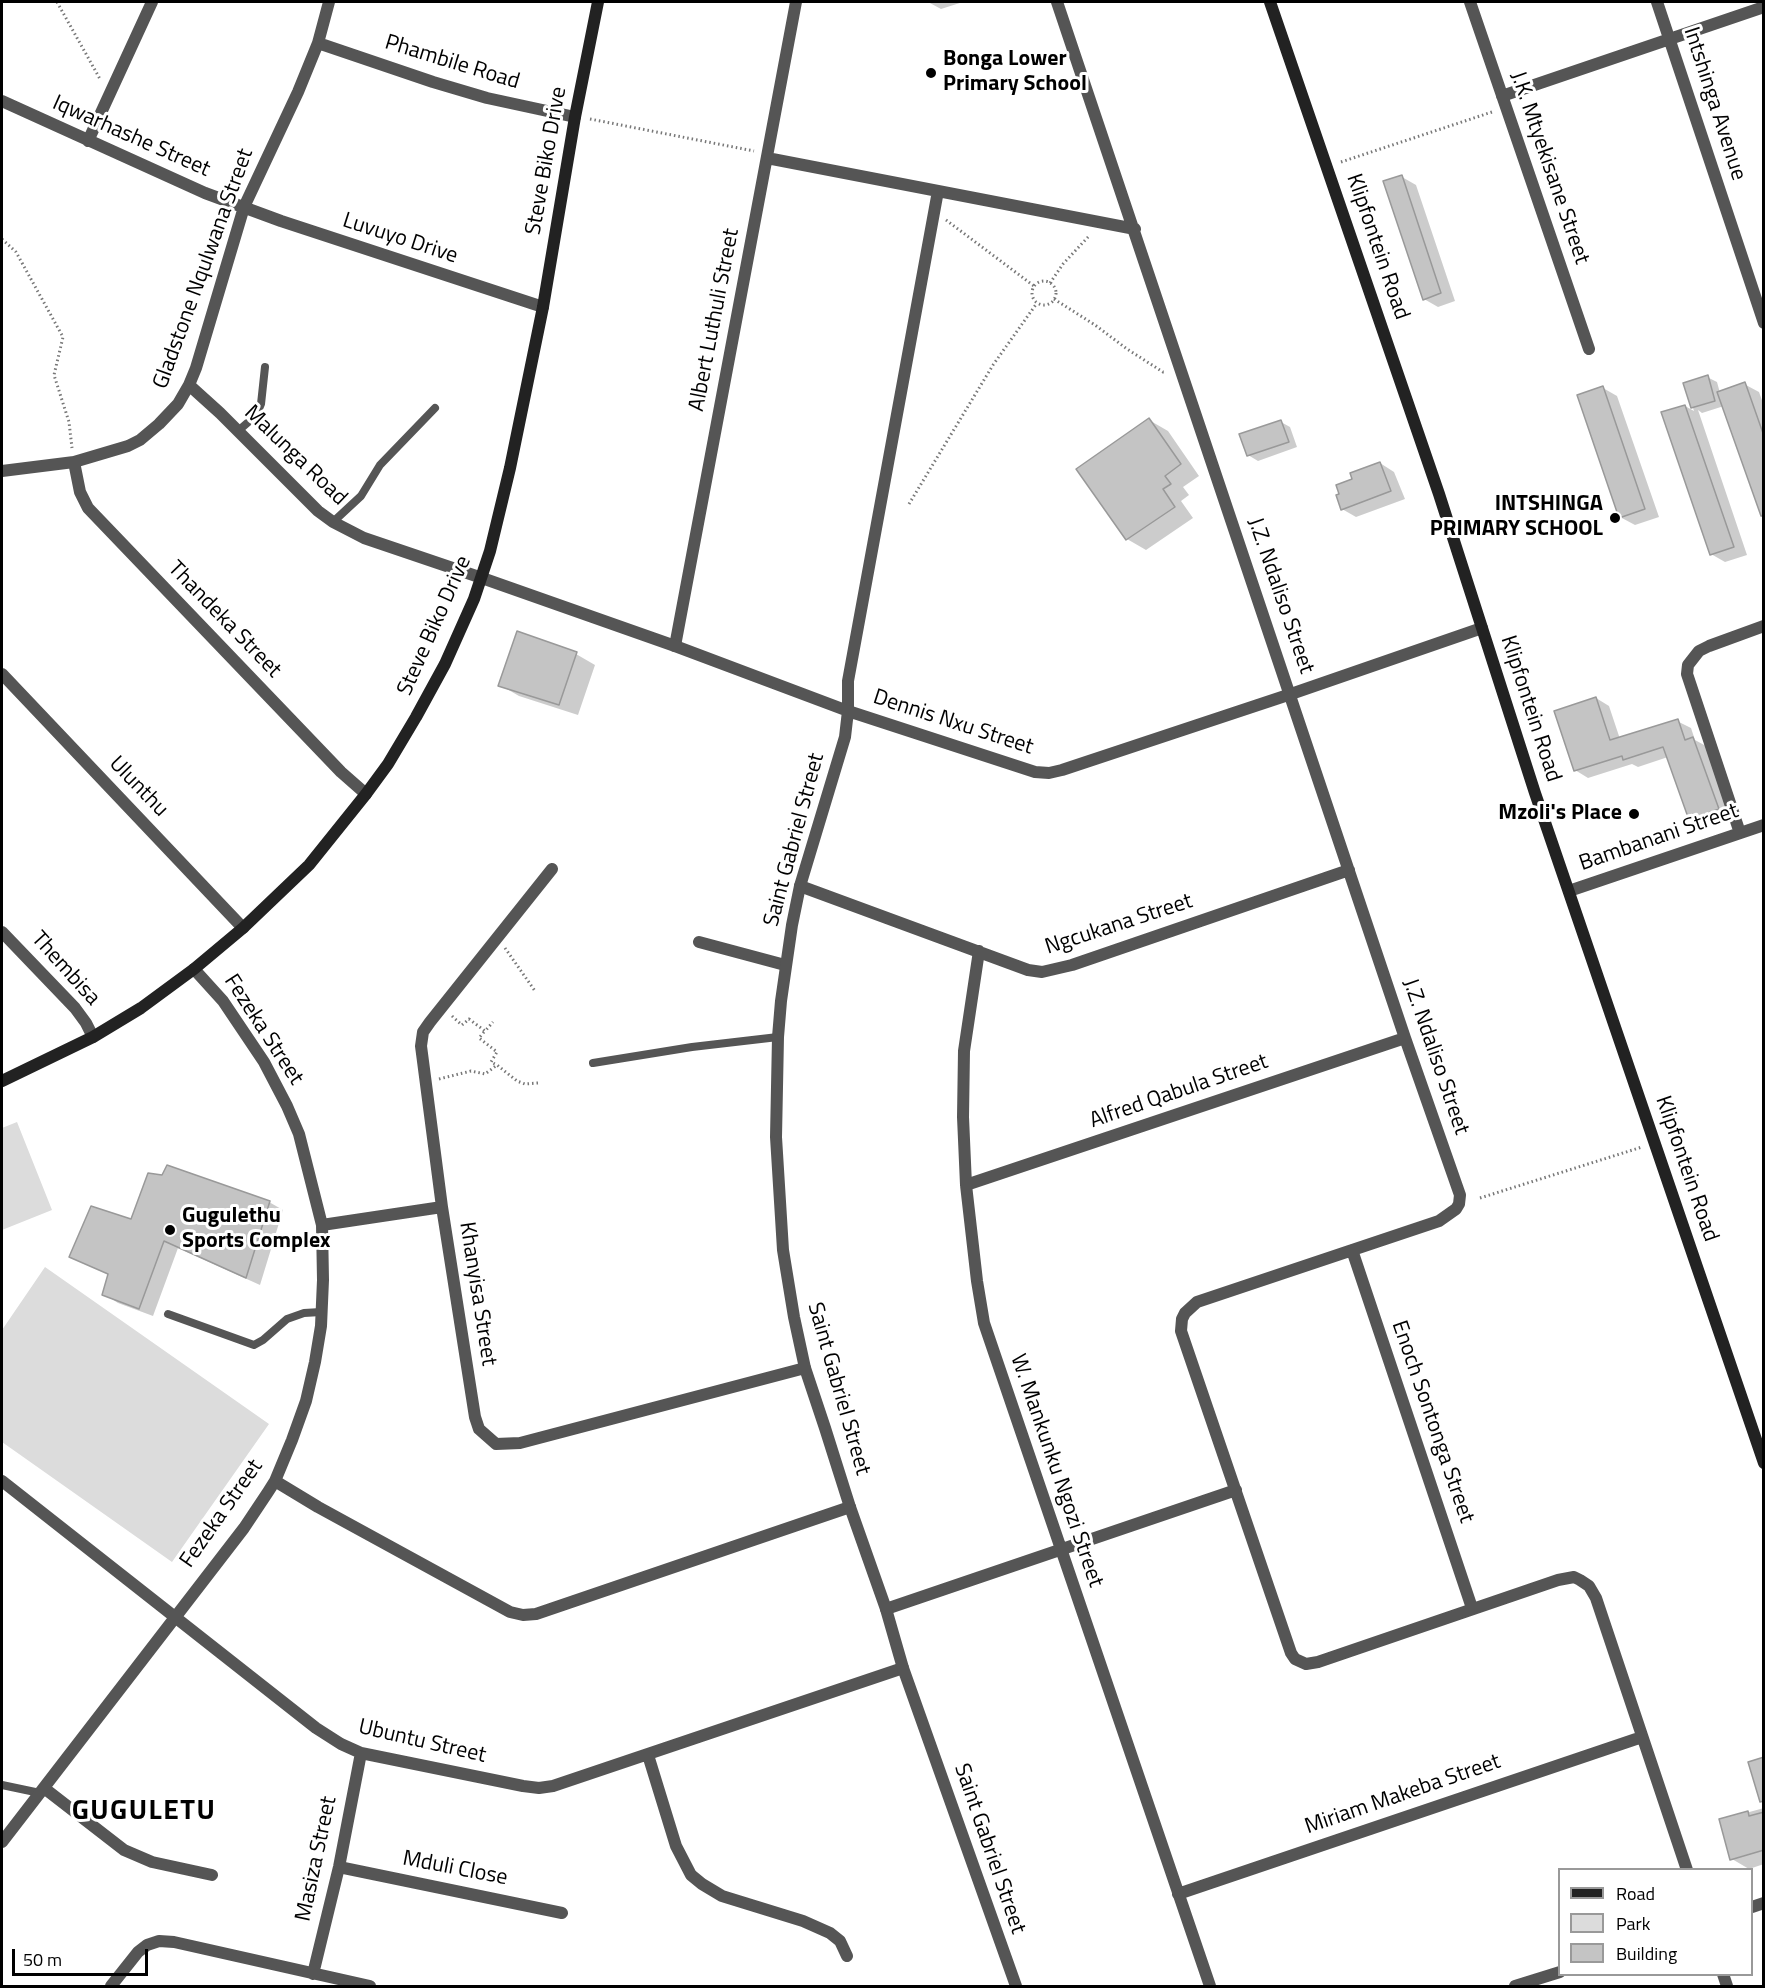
<!DOCTYPE html>
<style>
body{margin:0}
#map{position:relative;width:1765px;height:1988px;overflow:hidden;background:#fff;font-family:"Titillium Web",sans-serif}
canvas{display:block}
.frame{position:absolute;inset:0;border:3px solid #000;pointer-events:none}
.legend{position:absolute;left:1558px;top:1868px;width:195px;height:108px;box-sizing:border-box;background:#fff;border:2px solid #999;margin:0;padding:8px 10px;list-style:none;font-size:18px;color:#000}
.legend li{display:flex;align-items:center;gap:12px;height:30px}
.legend b{width:30px;border:2px solid #999}
.scale{position:absolute;left:12px;top:1949px;width:136px;height:27px;box-sizing:border-box;border:3px solid #000;border-top:0;padding-left:8px;font-size:18px;line-height:21px;white-space:nowrap;color:#000;-webkit-text-stroke:4px #fff;paint-order:stroke}
</style>
<div id="map">
<canvas width="1765" height="1988"></canvas>
<div class="frame"></div>
<ul class="legend">
<li><b style="height:8px;background:#222"></b>Road</li>
<li><b style="height:16px;background:#dcdcdc"></b>Park</li>
<li><b style="height:16px;background:#c4c4c4"></b>Building</li>
</ul>
<div class="scale">50 m</div>
</div>
<script>
const c = document.querySelector('canvas').getContext('2d');
c.lineJoin = 'round';
function paint(path, color) {
  c.fillStyle = color;
  c.fill(path, 'evenodd');
}
function shape(rows) {
  const path = new Path2D();
  for (const r of rows) {
    if (r.length === 3) {
      path.moveTo(r[0] + r[2], r[1]);
      path.arc(r[0], r[1], r[2], 0, 2 * Math.PI);
      continue;
    }
    path.moveTo(r[0], r[1]);
    for (let i = 2; i < r.length; i += 2) path.lineTo(r[i], r[i + 1]);
  }
  return path;
}
function stroke(path, color, width, dash) {
  c.strokeStyle = color;
  c.lineWidth = width;
  c.lineCap = dash ? 'butt' : 'round';
  c.setLineDash(dash || []);
  c.stroke(path);
}
function label(font, color, halo, rows, align = 'center') {
  c.font = font + ' "Titillium Web",sans-serif';
  c.lineWidth = 6;
  c.setLineDash([]);
  c.textBaseline = 'middle';
  c.strokeStyle = halo;
  c.fillStyle = color;
  for (const [text, x, y, turn = 0] of rows) {
    c.save();
    c.translate(x, y);
    c.rotate((+turn || 0) * Math.PI / 180);
    c.textAlign = isNaN(turn) ? turn : align;
    if (halo) c.strokeText(text, 0, 0);
    c.fillText(text, 0, 0);
    c.restore();
  }
}
const green = shape([
 [17,1122,52,1210,2,1230,2,1128],
 [45,1267,269,1424,172,1562,2,1442,2,1330]
]);
const shadow = shape([
 [928,2,963,2,941,9],
 [1402,177,1416,185,1455,301,1438,307,1424,299],
 [1707,377,1717,382,1720,393,1744,384,1759,392,1764,406,1764,518,1724,406,1702,413,1698,410,1747,555,1725,562,1711,554,1685,406,1694,411,1685,384],
 [1603,388,1617,396,1659,517,1635,525,1620,517],
 [1149,420,1168,431,1199,476,1183,487,1189,495,1181,501,1193,518,1146,550,1127,539,1079,469],
 [1281,422,1290,427,1297,447,1258,461,1248,455],
 [1380,463,1394,472,1405,499,1356,517,1342,509],
 [576,654,595,665,578,715,519,696,500,685],
 [1596,698,1609,706,1620,739,1677,721,1691,728,1695,740,1706,746,1731,816,1703,826,1690,818,1668,757,1638,767,1632,764,1588,778,1575,770],
 [269,1202,283,1210,260,1285,178,1248,153,1316,118,1303,104,1294,110,1275,71,1256,132,1221],
 [1764,1808,1764,1864,1749,1869,1732,1859,1720,1820]
]);
const building = shape([
 [1402,175,1441,293,1423,300,1383,181,1402,175],
 [1708,375,1715,401,1691,408,1683,383,1708,375],
 [1745,382,1764,436,1764,516,1761,516,1717,392,1745,382],
 [1603,386,1645,509,1619,518,1577,395,1603,386],
 [1685,405,1734,547,1710,555,1661,412,1685,405],
 [1149,418,1181,464,1165,476,1171,484,1163,489,1175,507,1126,540,1076,469,1149,418],
 [1281,420,1289,442,1247,456,1239,434,1281,420],
 [1380,462,1391,491,1341,510,1336,495,1339,494,1336,485,1352,479,1350,473,1380,462],
 [517,631,577,652,559,705,498,686,517,631],
 [1596,697,1610,740,1678,719,1685,740,1693,737,1719,809,1689,820,1663,747,1623,760,1622,756,1574,771,1554,711,1596,697],
 [167,1165,270,1201,246,1278,164,1241,139,1309,102,1295,108,1274,69,1257,91,1206,131,1219,148,1173,162,1175,167,1165],
 [1764,1757,1764,1801,1760,1802,1748,1762,1764,1757],
 [1748,1811,1749,1816,1764,1812,1764,1850,1730,1860,1719,1819,1748,1811]
]);
const path = shape([
 [57,2,100,79],
 [590,119,754,151],
 [1341,162,1492,112],
 [946,220,1034,286],
 [2,239,16,252,63,337,54,375,69,422,72,448],
 [1044,293,12],
 [1050,283,1063,264,1089,236],
 [1054,299,1095,325,1127,349,1163,372,1165,372],
 [909,504,993,365,1037,303],
 [505,948,535,991],
 [452,1016,462,1025,469,1019,485,1031,493,1022],
 [484,1032,479,1038,497,1052,491,1062,497,1065],
 [439,1079,471,1071,485,1074,497,1065,517,1081,525,1084,538,1083],
 [1480,1198,1642,1147]
]);
const service = shape([
 [238,431,253,418,258,411,261,404,265,367],
 [333,522,361,496,380,465,435,408],
 [593,1063,692,1047,778,1037],
 [168,1314,254,1345,263,1340,287,1319,304,1313,321,1312],
 [2,1785,40,1793]
]);
const minor = shape([
 [1057,2,1405,1038,1460,1195,1459,1204,1456,1209,1439,1221,1197,1302,1185,1313,1182,1319,1181,1331,1291,1653,1295,1659,1306,1664,1318,1662,1558,1580,1574,1577,1580,1580,1589,1586,1596,1598,1687,1870],
 [1470,2,1589,349],
 [1657,2,1764,323],
 [318,43,433,82,487,98,575,117],
 [1502,96,1764,7],
 [2,101,205,193,281,221,543,307],
 [88,141,152,2],
 [767,158,1135,229],
 [189,385,220,413,318,511,333,522,364,538,482,578],
 [74,462,80,492,88,508,341,772,366,794],
 [2,471,74,462,128,446,140,440,159,424,178,404,189,385,196,368,244,207,298,92,318,43,329,2],
 [675,646,796,2],
 [2,674,243,928],
 [848,711,848,681,938,191],
 [1740,833,1687,674,1688,665,1699,651,1709,646,1764,626],
 [552,869,430,1022,423,1032,421,1046,442,1207,475,1417,479,1429,496,1444,520,1443,805,1368],
 [800,886,1028,970,1042,972,1072,965,1349,870],
 [1569,891,1764,825],
 [2,932,75,1008,86,1023,93,1037],
 [699,942,785,965],
 [979,951,964,1051,963,1117,966,1185,977,1281,984,1323,1210,1986],
 [966,1185,1405,1038],
 [322,1225,442,1207],
 [1352,1250,1472,1608],
 [2,1481,316,1728,341,1744,361,1753,523,1786,539,1788,553,1786,903,1668],
 [275,1481,318,1507,510,1612,523,1615,536,1614,850,1507],
 [886,1609,1236,1490],
 [648,1755,676,1846,691,1875,702,1884,722,1896,803,1921,830,1933,840,1941,847,1956],
 [44,1788,124,1850,152,1862,212,1875],
 [2,1842,244,1528,268,1492,275,1481,292,1440,306,1401,315,1362,321,1326,323,1280,322,1225,299,1134,287,1106,264,1062,223,1001,194,969],
 [339,1867,562,1913],
 [1178,1894,1642,1737],
 [313,1974,339,1867,361,1753],
 [1723,1974,1727,1986],
 [111,1986,138,1952,147,1945,159,1941,174,1942,370,1986]
]);
const tertiary = shape([
 [482,578,675,646,848,711,1035,772,1049,773,1062,770,1291,694,1482,628],
 [848,711,845,737,800,886,792,925,781,1001,778,1037,776,1137,783,1250,794,1317,805,1368,825,1428,850,1507,886,1609,903,1668,1016,1986],
 [1752,1907,1764,1903],
 [1515,1986,1560,1972]
]);
const secondary = shape([
 [1270,2,1439,494,1535,793,1764,1463],
 [2,1081,93,1037,141,1008,194,969,243,928,309,865,366,794,388,764,416,717,445,664,474,599,490,551,510,468,543,307,575,117,598,2]
]);
const markers = [
 [931,73,6,"#000"],
 [1615,518,6,"#000"],
 [1634,814,6,"#000"],
 [170,1230,6,"#000"]
];
const poiNames = [
 ["Bonga Lower",943,60],
 ["Primary School",943,85],
 ["INTSHINGA",1603,505,"right"],
 ["PRIMARY SCHOOL",1603,530,"right"],
 ["Mzoli's Place",1622,814,"right"],
 ["Gugulethu",182,1217],
 ["Sports Complex",182,1242]
];
const streetNames = [
 ["Phambile Road",452,63,17],
 ["Intshinga Avenue",1714,104,72],
 ["Iqwarhashe Street",131,137,24],
 ["Steve Biko Drive",547,161,-80],
 ["J.K. Mtyekisane Street",1549,168,71],
 ["Luvuyo Drive",400,239,18],
 ["Klipfontein Road",1377,247,71],
 ["Gladstone Nqulwana Street",204,269,-70],
 ["Albert Luthuli Street",715,320,-79],
 ["Malunga Road",295,456,44],
 ["J.Z. Ndaliso Street",1280,596,71],
 ["Thandeka Street",224,620,46],
 ["Steve Biko Drive",435,626,-66],
 ["Klipfontein Road",1530,709,72],
 ["Dennis Nxu Street",953,723,18],
 ["Ulunthu",138,787,46],
 ["Bambanani Street",1659,838,-19],
 ["Saint Gabriel Street",795,840,-75],
 ["Ngcukana Street",1119,925,-18],
 ["Thembisa",65,969,48],
 ["Fezeka Street",263,1030,57],
 ["J.Z. Ndaliso Street",1435,1057,71],
 ["Alfred Qabula Street",1179,1092,-19],
 ["Klipfontein Road",1686,1169,71],
 ["Khanyisa Street",477,1294,81],
 ["Saint Gabriel Street",838,1389,74],
 ["Enoch Sontonga Street",1432,1422,71],
 ["W. Mankunku Ngozi Street",1056,1471,71],
 ["Fezeka Street",222,1514,-55],
 ["Ubuntu Street",422,1742,13],
 ["Miriam Makeba Street",1403,1795,-19],
 ["Saint Gabriel Street",989,1849,71],
 ["Masiza Street",317,1859,-78],
 ["Mduli Close",455,1869,11]
];
const districtNames = [
 ["GUGULETU",144,1812]
];
paint(green, '#dcdcdc');
paint(shadow, '#0003');
paint(building, '#c4c4c4');
stroke(building, '#999', 1.5);
stroke(path, '#777', 3, [1.5, 3]);
stroke(service, '#555', 8);
stroke(minor, '#555', 12);
stroke(tertiary, '#555', 12);
stroke(secondary, '#222', 12);
for (const [x, y, r, color] of markers) {
  const dot = new Path2D();
  dot.arc(x, y, r, 0, 2 * Math.PI);
  c.fillStyle = color;
  c.fill(dot);
  stroke(dot, '#fff', 2);
}
label('bold 22px', '#000', '#fff', poiNames, 'left');
label('22px', '#000', '#fff', streetNames);
c.letterSpacing = '1.5px';
label('bold 28px', '#000', '#fff', districtNames);
c.letterSpacing = '0px';
</script>
